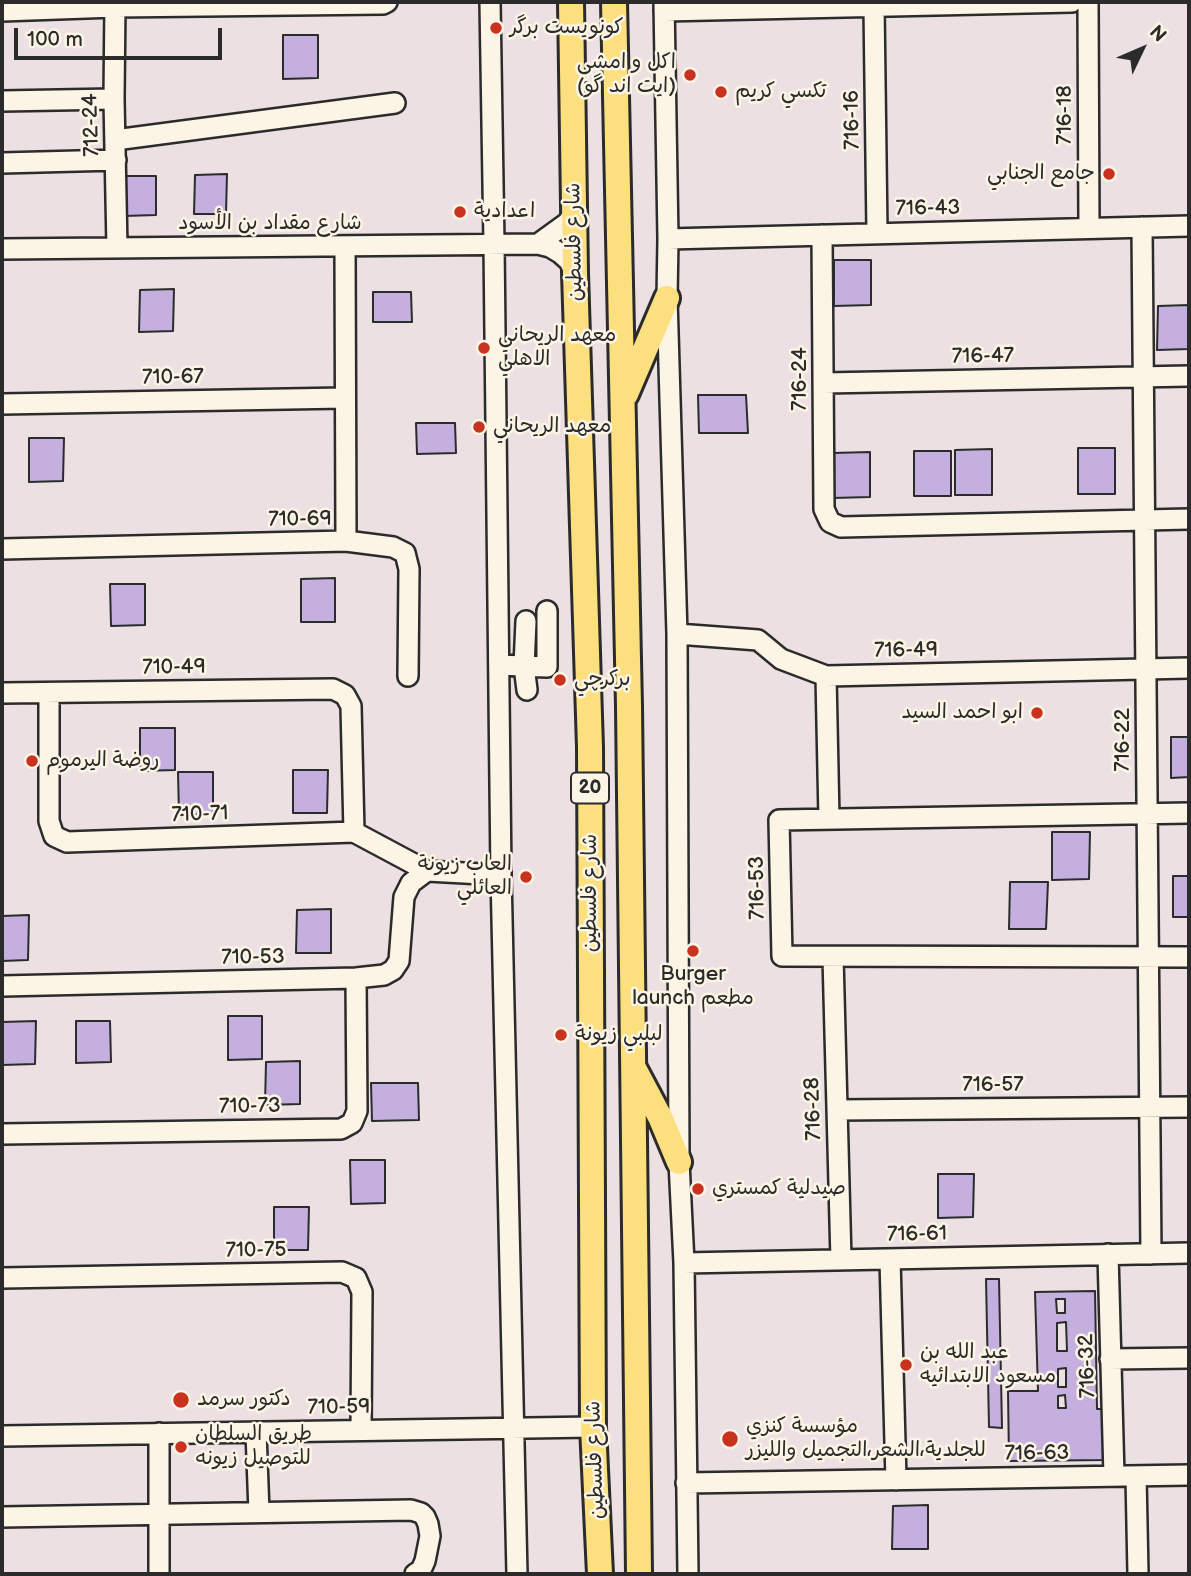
<!DOCTYPE html>
<meta charset="utf-8">
<style>
body{margin:0}
#map{position:relative;width:1191px;height:1576px;overflow:hidden;background:#ece0e3;font-family:"Balsamiq Sans",sans-serif}
canvas{display:block}
.frame{position:absolute;inset:0;border:4px solid #2b2b2b;pointer-events:none}
.north{position:absolute;left:1107px;top:14px;width:70px;height:70px;-webkit-text-stroke:5px #fcf5e5;paint-order:stroke;rotate:46deg;font-size:19px;font-weight:700;line-height:28px;text-align:center;color:#2b2b2b}
.north::after{content:'';display:block;margin:auto;width:24px;height:32px;background:#2b2b2b;clip-path:polygon(50% 0,100% 100%,50% 72%,0 100%)}
.scale{position:absolute;left:14px;top:28px;width:208px;height:32px;box-sizing:border-box;border:4px solid #2b2b2b;border-top:0;padding-left:9px;font-size:21px;line-height:24px;white-space:nowrap;color:#2b2b2b;-webkit-text-stroke:5px #fcf5e5;paint-order:stroke}
</style>
<div id="map">
<canvas width="1191" height="1576"></canvas>
<div class="frame"></div>
<div class="north">N</div>
<div class="scale">100 m</div>
</div>
<script>
const c = document.querySelector('canvas').getContext('2d');
c.lineJoin = 'round';
function paint(path, color) {
  c.fillStyle = color;
  c.fill(path, 'evenodd');
}
function shape(rows) {
  const path = new Path2D();
  for (const r of rows) {
    path.moveTo(r[0], r[1]);
    for (let i = 2; i < r.length; i += 2) path.lineTo(r[i], r[i + 1]);
  }
  return path;
}
function stroke(path, color, width, dash) {
  c.strokeStyle = color;
  c.lineWidth = width;
  c.lineCap = dash ? 'butt' : 'round';
  c.setLineDash(dash || []);
  c.stroke(path);
}
function label(font, color, halo, rows, align = 'center') {
  c.font = font + ' "Balsamiq Sans","Playpen Sans Arabic",sans-serif';
  c.lineWidth = 5;
  c.setLineDash([]);
  c.textBaseline = 'middle';
  c.strokeStyle = halo;
  c.fillStyle = color;
  for (const [text, x, y, turn = 0] of rows) {
    c.save();
    c.translate(x, y);
    c.rotate((+turn || 0) * Math.PI / 180);
    c.textAlign = isNaN(turn) ? turn : align;
    if (halo) c.strokeText(text, 0, 0);
    c.fillText(text, 0, 0);
    c.restore();
  }
}
const building = shape([
 [283,35,318,35,318,78,283,79,283,35],
 [227,174,226,214,194,214,195,175,227,174],
 [124,176,156,176,156,215,124,216,124,176],
 [834,260,871,260,871,305,834,306,834,260],
 [174,289,173,331,139,332,140,290,174,289],
 [373,292,411,292,412,322,373,322,373,292],
 [1189,305,1189,349,1157,350,1158,306,1189,305],
 [698,395,746,395,748,433,699,433,698,395],
 [416,423,455,423,456,453,417,454,416,423],
 [29,438,64,438,63,481,29,482,29,438],
 [1078,448,1115,448,1115,494,1078,494,1078,448],
 [992,449,992,495,955,495,955,450,992,449],
 [914,451,951,451,951,496,914,496,914,451],
 [870,452,870,497,833,498,833,453,870,452],
 [335,578,335,622,301,622,301,579,335,578],
 [110,584,145,584,145,625,111,626,110,584],
 [140,728,175,728,175,770,140,771,140,728],
 [1171,737,1189,737,1189,777,1171,778,1171,737],
 [293,770,328,770,327,813,293,813,293,770],
 [178,772,213,772,213,814,179,815,178,772],
 [1052,832,1090,832,1089,879,1052,880,1052,832],
 [1173,876,1189,876,1189,917,1173,917,1173,876],
 [1010,882,1048,882,1046,929,1009,929,1010,882],
 [331,909,331,953,296,953,297,910,331,909],
 [29,915,28,960,2,961,2,916,29,915],
 [228,1016,262,1016,262,1059,228,1060,228,1016],
 [36,1021,35,1064,2,1065,2,1022,36,1021],
 [76,1021,110,1021,111,1062,76,1063,76,1021],
 [300,1061,300,1104,265,1105,266,1062,300,1061],
 [371,1083,418,1083,419,1120,372,1121,371,1083],
 [350,1160,385,1160,385,1203,351,1204,350,1160],
 [938,1174,974,1174,973,1217,938,1218,938,1174],
 [274,1207,309,1207,308,1250,274,1250,274,1207],
 [986,1279,999,1279,1002,1428,989,1427,986,1279],
 [1095,1291,1097,1409,1105,1409,1106,1460,1009,1461,1008,1391,1038,1391,1035,1292,1095,1291],
 [1056,1299,1065,1299,1065,1313,1057,1313,1056,1299],
 [1066,1322,1067,1351,1057,1351,1057,1323,1066,1322],
 [1066,1368,1066,1387,1058,1387,1058,1369,1066,1368],
 [1065,1395,1066,1408,1058,1408,1058,1396,1065,1395],
 [928,1505,928,1549,892,1549,893,1506,928,1505]
]);
const minor = shape([
 [115,2,114,99,117,248],
 [490,2,494,244,501,875,517,1574],
 [664,2,668,239,667,298,677,634,679,1162,684,1263,688,1574],
 [1088,2,1089,228],
 [874,6,877,233],
 [2,11,115,7,383,4,387,2],
 [664,11,1072,2],
 [2,101,114,99],
 [115,140,395,103],
 [2,163,116,160],
 [1142,227,1151,1254],
 [822,235,824,509,830,522,841,527,1189,519],
 [668,239,1189,226],
 [538,244,567,223,575,212],
 [2,249,538,244,550,247,560,253,569,261,575,273],
 [824,383,1189,376],
 [2,404,344,398],
 [346,541,393,547,405,553,409,569,408,676],
 [2,549,346,541,345,246],
 [526,621,524,666,527,690],
 [677,634,758,640,781,659,826,676,1189,668],
 [499,665,547,667,547,611],
 [826,676,829,819],
 [2,693,333,689,345,695,351,706,354,832,67,842,54,836,49,821,49,693],
 [1189,813,779,820,782,956,1189,957],
 [354,832,427,871,501,875],
 [833,957,841,1260],
 [2,986,356,978,384,975,393,970,399,961,404,897,411,883,427,871],
 [837,1110,1189,1107],
 [2,1134,341,1129,352,1123,357,1111,356,978],
 [1108,1254,1114,1476],
 [890,1259,896,1480],
 [684,1263,1189,1253],
 [2,1278,342,1272,356,1278,362,1292,361,1430],
 [1110,1359,1189,1358],
 [256,1432,259,1512],
 [2,1436,593,1427],
 [1136,1476,1138,1574],
 [686,1483,1189,1475],
 [2,1517,411,1510,421,1513,425,1517,428,1524,430,1536,425,1561,421,1570,415,1574],
 [159,1574,159,1433]
]);
const major = shape([
 [571,2,575,273,590,747,593,1427,600,1574],
 [614,2,629,706,639,1574],
 [626,394,667,298],
 [634,1068,661,1119,679,1162]
]);
const markers = [
 [496,28,7,"#c8321e"],
 [690,75,7,"#c8321e"],
 [721,92,7,"#c8321e"],
 [1109,174,7,"#c8321e"],
 [460,212,7,"#c8321e"],
 [484,348,7,"#c8321e"],
 [479,427,7,"#c8321e"],
 [560,680,7,"#c8321e"],
 [1037,713,7,"#c8321e"],
 [32,761,7,"#c8321e"],
 [526,877,7,"#c8321e"],
 [693,951,7,"#c8321e"],
 [561,1035,7,"#c8321e"],
 [698,1189,7,"#c8321e"],
 [906,1365,7,"#c8321e"],
 [181,1400,9,"#c8321e"],
 [730,1439,9,"#c8321e"],
 [181,1447,7,"#c8321e"]
];
const shields = [
 [590,788,38]
];
const shieldNames = [
 ["20",590,788]
];
const poiNames = [
 ["كونويست برگر",510,28],
 ["اكل و امشي",676,63,"right"],
 ["(ايت اند گو)",676,87,"right"],
 ["تكسي كريم",735,92],
 ["جامع الجنابي",1095,174,"right"],
 ["اعدادية",474,212],
 ["معهد الريحاني",498,336],
 ["الاهلي",498,360],
 ["معهد الريحاني",493,427],
 ["بركرچي",574,680],
 ["ابو احمد السيد",1023,713,"right"],
 ["روضة اليرموم",46,761],
 ["العاب زيونة",512,865,"right"],
 ["العائلي",512,889,"right"],
 ["Burger",693,975,"center"],
 ["launch مطعم",693,999,"center"],
 ["لبلبي زيونة",575,1035],
 ["صيدلية كمستري",712,1189],
 ["عبد الله بن",920,1353],
 ["مسعود الابتدائيه",920,1377],
 ["دكتور سرمد",197,1400],
 ["مؤسسة كنزي",746,1427],
 ["للجلدية،الشعر،التجميل والليزر",746,1451],
 ["طريق السلطان",195,1435],
 ["للتوصيل زيونه",195,1459]
];
const streetNames = [
 ["716-18",1066,115,-90],
 ["716-16",853,120,-91],
 ["712-24",92,125,-92],
 ["716-43",928,209,-1],
 ["شارع مقداد بن الأسود",270,224],
 ["شارع فلسطين",575,242,-91],
 ["716-47",983,357,-1],
 ["710-67",173,378,-1],
 ["716-24",801,379,-90],
 ["710-69",300,520,-1],
 ["716-49",906,651,-1],
 ["710-49",174,668,-1],
 ["716-22",1124,740,-90],
 ["710-71",200,815,-2],
 ["716-53",758,888,-91],
 ["شارع فلسطين",591,893,-90],
 ["710-53",253,958,-1],
 ["716-57",993,1086],
 ["710-73",250,1107,-1],
 ["716-28",814,1109,-92],
 ["716-61",917,1235,-1],
 ["710-75",256,1251,-1],
 ["716-32",1088,1366,-92],
 ["710-59",339,1408,-1],
 ["716-63",1037,1454,-1],
 ["شارع فلسطين",596,1460,-92]
];
paint(building, '#c5afde');
stroke(building, '#2b2b2b', 2);
stroke(minor, '#2b2b2b', 24);
stroke(major, '#2b2b2b', 30);
stroke(minor, '#fcf5e5', 19);
stroke(major, '#fce080', 24);
for (const [x, y, r, color] of markers) {
  const dot = new Path2D();
  dot.arc(x, y, r, 0, 2 * Math.PI);
  c.fillStyle = color;
  c.fill(dot);
  stroke(dot, '#fcf5e5', 2.5);
}
for (const [x, y, w] of shields) {
  const box = new Path2D();
  box.roundRect(x - w / 2, y - 15.5, w, 31, 5);
  c.fillStyle = '#fcf5e5';
  c.fill(box);
  stroke(box, '#2b2b2b', 2);
}
label('bold 19px', '#2b2b2b', null, shieldNames);
label('21px', '#2b2b2b', '#fcf5e5', poiNames, 'left');
label('21px', '#2b2b2b', '#fcf5e5', streetNames);
</script>
